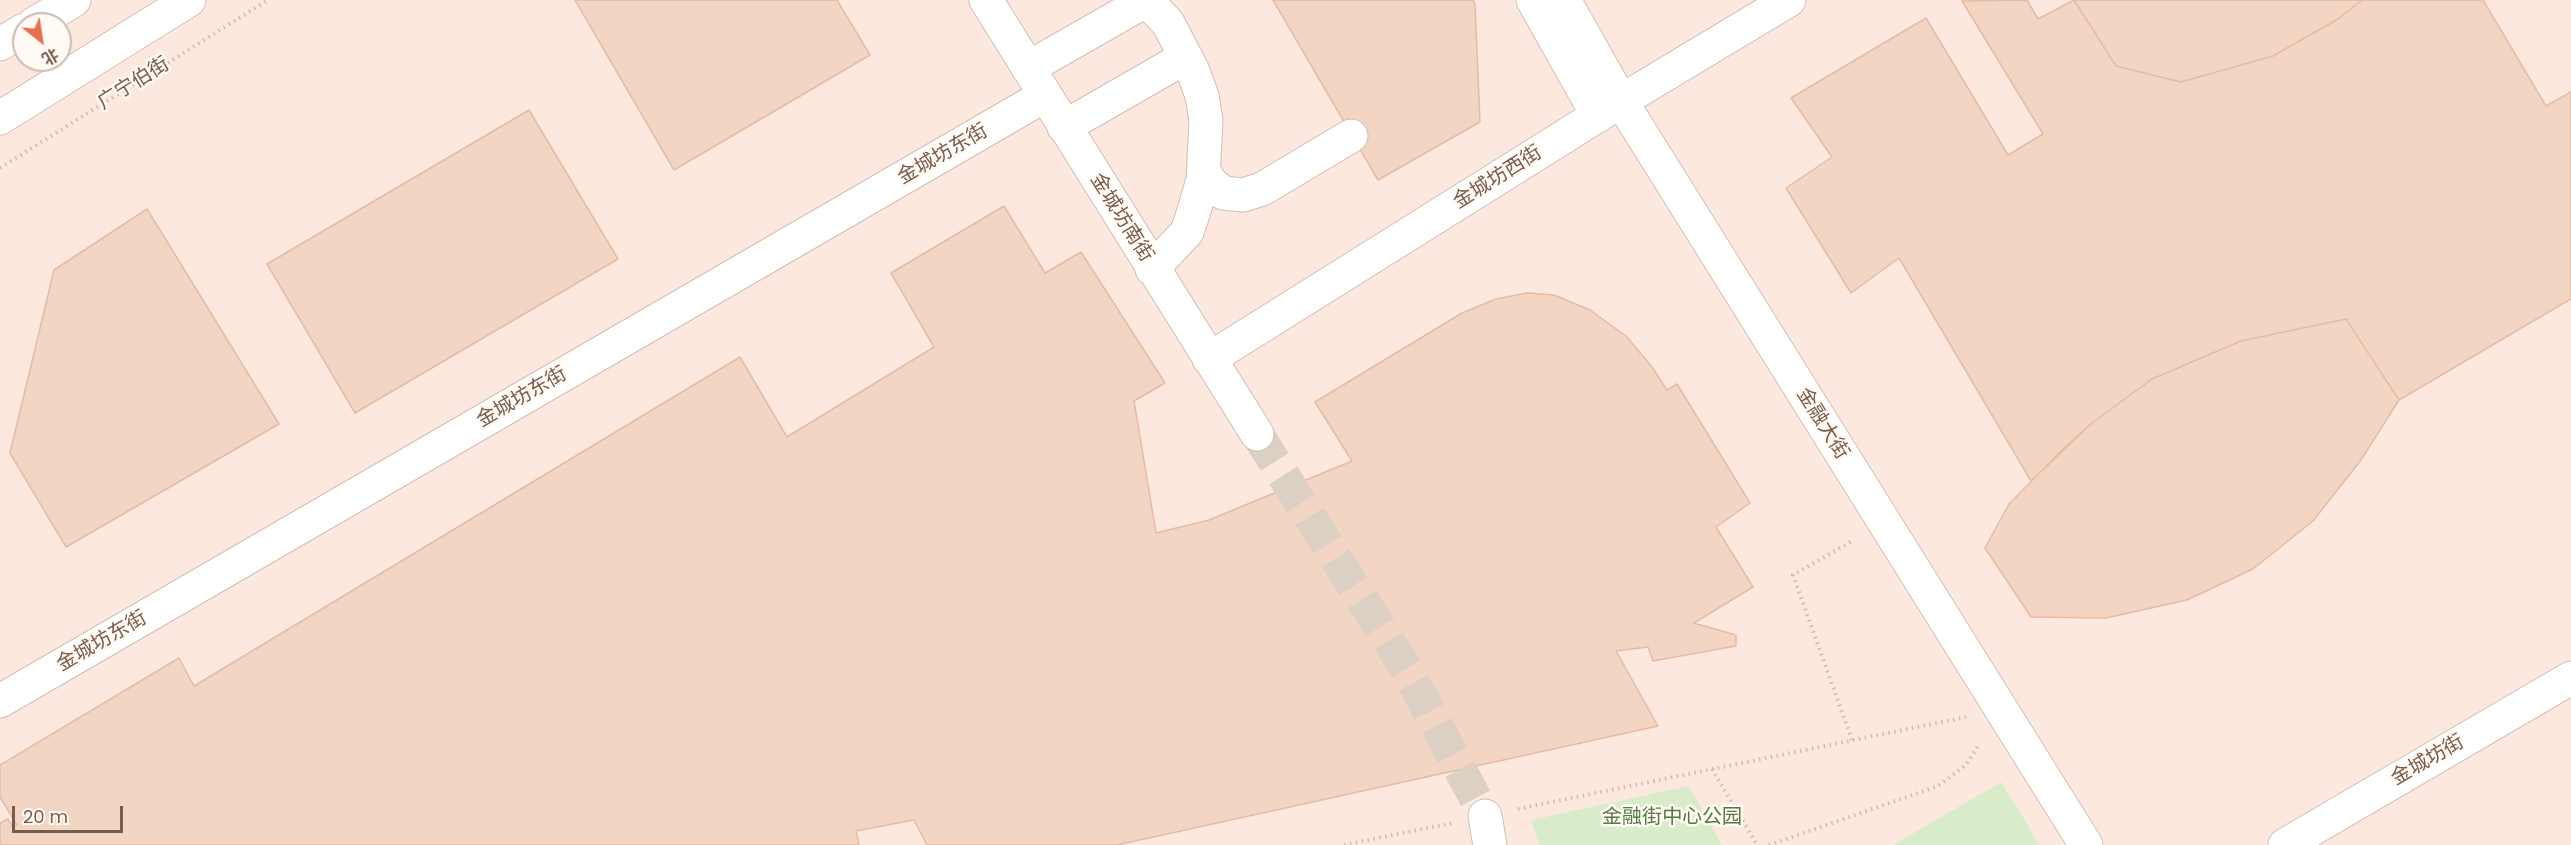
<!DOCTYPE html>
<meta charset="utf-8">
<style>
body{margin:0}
#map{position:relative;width:2571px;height:845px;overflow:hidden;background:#fdf6ec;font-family:Poppins,"Noto Sans SC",sans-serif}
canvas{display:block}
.north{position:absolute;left:12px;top:12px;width:60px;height:60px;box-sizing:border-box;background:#fffaf3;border:2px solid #cabbb1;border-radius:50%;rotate:150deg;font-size:16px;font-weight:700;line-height:24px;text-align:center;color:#7a5c4d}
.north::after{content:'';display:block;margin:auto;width:21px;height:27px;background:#e76f51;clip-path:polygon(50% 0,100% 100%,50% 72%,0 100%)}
.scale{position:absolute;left:12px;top:806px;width:111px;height:27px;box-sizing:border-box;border:3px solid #7a5c4d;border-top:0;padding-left:8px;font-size:18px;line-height:21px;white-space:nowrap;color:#7a5c4d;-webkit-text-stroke:4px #fffaf3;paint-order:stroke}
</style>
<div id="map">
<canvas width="2571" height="845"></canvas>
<div class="north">北</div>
<div class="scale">20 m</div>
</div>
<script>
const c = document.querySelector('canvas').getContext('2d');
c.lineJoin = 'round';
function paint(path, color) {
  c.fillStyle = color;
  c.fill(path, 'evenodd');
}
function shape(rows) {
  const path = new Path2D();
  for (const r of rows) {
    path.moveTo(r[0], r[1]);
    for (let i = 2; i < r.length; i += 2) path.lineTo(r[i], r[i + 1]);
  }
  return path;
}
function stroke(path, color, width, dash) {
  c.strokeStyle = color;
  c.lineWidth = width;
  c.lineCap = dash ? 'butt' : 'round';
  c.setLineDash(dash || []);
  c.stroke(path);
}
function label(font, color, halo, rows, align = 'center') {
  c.font = font + ' Poppins,"Noto Sans SC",sans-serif';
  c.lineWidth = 5;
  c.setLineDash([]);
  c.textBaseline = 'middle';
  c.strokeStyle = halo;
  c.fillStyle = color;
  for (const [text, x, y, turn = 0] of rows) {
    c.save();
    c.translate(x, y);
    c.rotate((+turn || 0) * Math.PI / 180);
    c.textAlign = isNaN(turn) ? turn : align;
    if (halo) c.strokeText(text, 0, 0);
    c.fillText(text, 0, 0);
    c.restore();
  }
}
const commercial = shape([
 [0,0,2571,0,2571,845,0,845],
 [24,24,60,24,60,60,24,60]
]);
const green = shape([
 [2001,782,2040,845,1893,845],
 [1689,786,1722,845,1539,845,1531,820]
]);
const building = shape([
 [575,0,837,0,870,55,674,170,575,0],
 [1273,0,1473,0,1475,4,1480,122,1378,180,1273,0],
 [2027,0,2038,19,2074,0,2116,66,2181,82,2273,56,2338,19,2362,0,2483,0,2546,106,2571,92,2571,299,2399,400,2346,319,2241,341,2152,379,2092,423,2031,481,1899,258,1851,293,1786,188,1832,157,1791,98,1926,18,2008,155,2043,134,1962,1,2027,0],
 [2074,0,2362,0,2338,19,2273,56,2181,82,2116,66,2074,0],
 [529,110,618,259,355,413,267,264,529,110],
 [1004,206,1045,273,1081,252,1165,383,1134,401,1156,533,1209,520,1352,461,1315,402,1462,313,1496,299,1527,293,1554,295,1590,310,1626,336,1652,367,1667,390,1677,384,1750,503,1716,527,1753,587,1694,623,1736,635,1736,646,1653,661,1648,647,1616,651,1658,726,1117,845,927,845,914,820,856,831,859,845,0,845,0,823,8,819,13,827,17,825,0,797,0,765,179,658,194,686,740,357,787,437,934,347,891,273,1004,206],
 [147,209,279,424,66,547,10,453,54,270,147,209],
 [2346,319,2399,400,2361,460,2313,521,2253,569,2187,600,2106,618,2031,617,1985,548,2009,504,2063,449,2092,423,2152,379,2241,341,2346,319]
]);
const tertiaryTunnel = shape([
 [1257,434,1407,670,1485,816]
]);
const path = shape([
 [0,168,268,0],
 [1852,740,1793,575,1854,540],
 [1712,769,1757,845],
 [1518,809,1966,717],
 [1344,845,1452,823],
 [1769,845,1938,786,1966,765,1980,743]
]);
const minor = shape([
 [1146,0,1168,23,1193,71,1202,96,1206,120,1203,180,1193,214,1187,232,1152,269],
 [1028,68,1147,0],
 [1064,127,1186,57],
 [1204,171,1211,183,1223,193,1243,195,1262,189,1351,136]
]);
const tertiary = shape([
 [986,0,1257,434],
 [1209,359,1621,101,1789,0],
 [0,701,1044,96],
 [1485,816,1490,845],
 [2285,845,2571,678]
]);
const secondary = shape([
 [1533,0,1598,116],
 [1564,0,1621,101,2086,845],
 [34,24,74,0],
 [0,44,24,30],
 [0,118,189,0]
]);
const streetNames = [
 ["广宁伯街",134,84,-32],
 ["金城坊东街",943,155,-30],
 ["金城坊西街",1498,178,-32],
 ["金城坊南街",1121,218,58],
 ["金城坊东街",522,398,-30],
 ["金融大街",1822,424,58],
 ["金城坊东街",102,642,-30],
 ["金城坊街",2428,761,-30]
];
const parkNames = [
 ["金融街中心公园",1672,818]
];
paint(commercial, '#fde8e0');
paint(green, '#d8ecc9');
paint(building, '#f3d5c3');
stroke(building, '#e6bba3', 1.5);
stroke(tertiaryTunnel, '#dcd0c4', 33, [33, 16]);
stroke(minor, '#d1beb0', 35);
stroke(tertiary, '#d1beb0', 35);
stroke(secondary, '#d6c0b0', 35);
stroke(path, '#d9b8a5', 4, [1.5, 4.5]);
stroke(minor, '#fff', 33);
stroke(tertiary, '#fff', 33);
stroke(secondary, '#fff', 33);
label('20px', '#7a5c4d', '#fffaf3', streetNames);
label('20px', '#537a41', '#fffaf3', parkNames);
</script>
